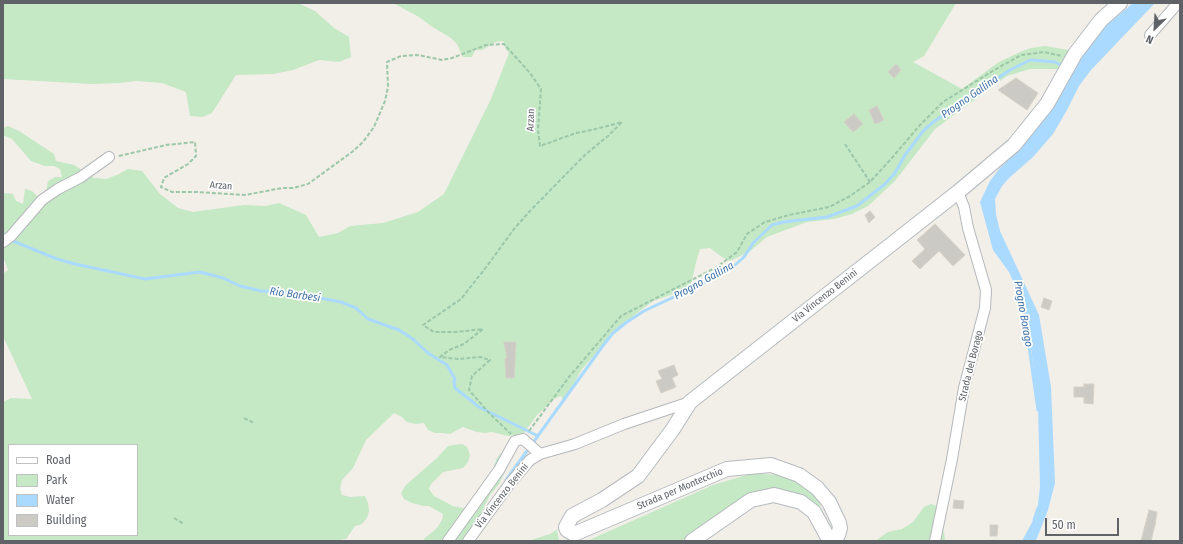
<!DOCTYPE html>
<style>
body{margin:0}
#map{position:relative;width:1183px;height:544px;overflow:hidden;background:#f1efe8;font-family:"Fira Sans Condensed",sans-serif}
canvas{display:block}
.frame{position:absolute;inset:0;border:4px solid #5f6368;pointer-events:none}
.legend{position:absolute;left:8px;top:444px;width:130px;height:92px;box-sizing:border-box;background:#fff;border:1px solid #bfc1c3;margin:0;padding:5px 7px;list-style:none;font-size:12px;color:#5f6368}
.legend li{display:flex;align-items:center;gap:8px;height:20px}
.legend b{width:20px;border:1px solid #bfc1c3}
.north{position:absolute;left:1135px;top:8px;width:40px;height:40px;-webkit-text-stroke:3px #fff;paint-order:stroke;rotate:205deg;font-size:11px;font-weight:700;line-height:16px;text-align:center;color:#5f6368}
.north::after{content:'';display:block;margin:auto;width:14px;height:18px;background:#5f6368;clip-path:polygon(50% 0,100% 100%,50% 72%,0 100%)}
.scale{position:absolute;left:1045px;top:518px;width:74px;height:18px;box-sizing:border-box;border:2px solid #5f6368;border-top:0;padding-left:5px;font-size:12px;line-height:14px;white-space:nowrap;color:#5f6368;-webkit-text-stroke:3px #fff;paint-order:stroke}
</style>
<div id="map">
<canvas width="1183" height="544"></canvas>
<div class="frame"></div>
<ul class="legend">
<li><b style="height:5px;background:#fff"></b>Road</li>
<li><b style="height:11px;background:#c5e8c5"></b>Park</li>
<li><b style="height:11px;background:#aadaff"></b>Water</li>
<li><b style="height:11px;background:#cccac5"></b>Building</li>
</ul>
<div class="north">N</div>
<div class="scale">50 m</div>
</div>
<script>
const c = document.querySelector('canvas').getContext('2d');
c.lineJoin = 'round';
function paint(path, color) {
  c.fillStyle = color;
  c.fill(path, 'evenodd');
}
function shape(rows) {
  const path = new Path2D();
  for (const r of rows) {
    path.moveTo(r[0], r[1]);
    for (let i = 2; i < r.length; i += 2) path.lineTo(r[i], r[i + 1]);
  }
  return path;
}
function stroke(path, color, width, dash) {
  c.strokeStyle = color;
  c.lineWidth = width;
  c.lineCap = dash ? 'butt' : 'round';
  c.setLineDash(dash || []);
  c.stroke(path);
}
function label(font, color, halo, rows, align = 'center') {
  c.font = font + ' "Fira Sans Condensed",sans-serif';
  c.lineWidth = 3.5;
  c.setLineDash([]);
  c.textBaseline = 'middle';
  c.strokeStyle = halo;
  c.fillStyle = color;
  for (const [text, x, y, turn = 0] of rows) {
    c.save();
    c.translate(x, y);
    c.rotate((+turn || 0) * Math.PI / 180);
    c.textAlign = isNaN(turn) ? turn : align;
    if (halo) c.strokeText(text, 0, 0);
    c.fillText(text, 0, 0);
    c.restore();
  }
}
const green = shape([
 [3,3,298,3,315,11,334,28,349,37,351,57,339,62,319,60,293,70,273,74,236,75,212,113,202,117,190,116,186,92,162,83,136,81,119,83,92,84,3,79],
 [393,3,956,3,924,56,913,62,962,89,999,62,1020,52,1031,48,1045,46,1069,50,1060,69,1030,69,1007,76,935,129,895,181,868,206,852,214,834,219,807,222,767,237,749,252,730,261,722,257,710,248,700,249,696,262,692,280,689,287,679,292,653,301,637,313,611,337,582,369,564,401,561,396,554,399,537,415,523,434,508,436,492,432,485,433,477,432,463,427,450,434,442,433,435,433,428,430,424,423,416,424,407,422,402,417,394,413,366,440,353,468,342,480,340,488,342,495,350,497,365,496,368,503,369,511,367,518,362,524,355,526,346,539,333,541,3,541,3,402,11,398,32,399,3,336,3,274,8,270,3,256,3,194,6,193,13,194,16,201,23,204,25,189,32,191,38,197,45,197,48,181,55,177,62,177,60,169,54,166,45,166,31,161,12,139,3,135,3,128,8,126,19,131,54,154,56,161,74,165,94,178,106,179,117,175,128,169,142,171,160,194,178,208,193,212,244,205,266,206,279,203,306,215,319,237,338,233,350,226,383,223,418,212,444,194,491,99,509,53,505,48,503,41,496,42,482,50,475,50,472,57,463,57,457,44,451,38,431,26,419,17],
 [9,445,137,445,137,535,9,535],
 [462,444,467,447,470,455,468,462,463,468,443,472,431,484,429,489,434,496,453,506,467,509,474,501,483,483,491,474,497,458,502,452,505,465,504,474,499,484,490,495,467,541,423,541,424,539,437,528,442,520,443,514,429,506,424,506,412,503,404,499,401,493,406,485,437,458,448,446],
 [750,474,762,474,792,476,820,495,820,511,806,497,729,509,682,541,587,541,713,485],
 [931,504,939,507,937,525,944,532,945,541,875,541,888,532,902,529,913,522,924,507],
 [560,528,557,531,559,541,528,541,550,534]
]);
const water = shape([
 [1133,3,1155,3,1091,70,1079,86,1067,110,1053,134,1033,157,1009,178,1002,186,995,199,996,215,1000,231,1039,315,1051,387,1055,483,1048,510,1037,538,1035,541,1022,541,1037,513,1040,487,1038,406,1029,332,1019,294,1009,272,993,250,980,202,990,181,999,169,1023,145,1035,129,1077,58,1101,30]
]);
const stream = shape([
 [13,241,57,259,75,264,145,279,200,272,223,278,240,286,261,291,289,292,341,302,356,308,368,319,399,330,413,339,428,353,447,365,455,379,454,381,455,388,479,407,538,436],
 [1025,318,1038,410],
 [506,480,602,347,613,333,627,322,644,311,716,277,734,266,744,257,754,242,772,225,783,222,827,217,857,206,885,184,895,173,905,155,924,130,936,120,1010,70,1030,60,1055,62,1063,66],
 [1034,520,1038,508]
]);
const building = shape([
 [896,64,901,70,894,78,888,72,896,64],
 [1016,78,1038,93,1027,110,998,90,1016,78],
 [877,106,884,120,875,124,869,110,877,106],
 [854,114,863,124,853,132,844,122,854,114],
 [870,211,875,217,869,223,865,215,870,211],
 [935,224,965,255,953,266,939,251,920,269,912,261,925,249,917,240,935,224],
 [1044,298,1052,301,1049,310,1041,307,1044,298],
 [504,342,516,342,514,378,506,378,505,359,507,358,504,342],
 [674,365,678,375,672,378,676,387,661,393,656,381,662,379,658,371,674,365],
 [1084,384,1094,384,1093,404,1084,403,1084,397,1074,397,1074,387,1084,387,1084,384],
 [954,500,964,501,963,509,953,508,954,500],
 [1149,510,1157,512,1155,525,1151,541,1141,541,1149,510],
 [990,525,998,525,997,536,990,536,990,525]
]);
const path = shape([
 [845,144,870,182],
 [119,156,166,145,195,142,196,156,188,164,164,178,161,187,172,192,196,192,245,195,282,188,293,188,308,184,352,152,363,142,374,127,385,101,388,87,387,62,401,56,418,55,442,60,452,58,486,45,504,44,530,73,541,89,538,130,540,146,576,133,592,130,622,122,608,136,586,154,570,170,529,212,514,229,487,266,461,299,423,325,434,332,456,332,483,329,464,344,449,350,440,357,458,359,480,357,490,360,472,376,469,390,489,413,511,434],
 [244,418,254,423],
 [529,431,569,377,621,316,717,267,737,252,747,234,765,222,789,215,829,207,850,196,870,182,891,159,920,125,943,102,991,72,1021,55,1044,52,1062,56],
 [174,518,184,524]
]);
const street = shape([
 [1150,35,1178,3],
 [3,242,11,236,42,200,58,189,81,177,109,157],
 [448,541,499,470,515,441,523,439,540,454],
 [468,541,511,482,530,460,540,454,575,444,624,424,690,402],
 [935,541,952,459,964,388,985,308,986,290,968,228,964,207,958,192]
]);
const secondary = shape([
 [692,541,751,500,774,495,801,502,814,512,827,536,831,537,835,536,838,535,840,528,839,523,829,502,817,488,799,475,771,465,727,469,574,534,567,530,566,527,572,516,602,500,638,476,673,429,690,402,958,192,1014,145,1047,104,1075,54,1101,20,1120,3]
]);
const streetNames = [
 ["Arzan",531,120,-88],
 ["Arzan",221,186,4],
 ["Via Vincenzo Benini",825,296,-38],
 ["Strada del Borago",971,366,-76],
 ["Strada per Montecchio",680,489,-23],
 ["Via Vincenzo Benini",502,496,-52]
];
const waterNames = [
 ["Progno Gallina",970,97,-35],
 ["Progno Gallina",704,281,-29],
 ["Rio Barbesi",295,295,8],
 ["Progno Borago",1023,314,80]
];
paint(green, '#c5e8c5');
paint(water, '#aadaff');
stroke(stream, '#aadaff', 3);
paint(building, '#cccac5');
stroke(building, '#d6d1c6', 1);
stroke(street, '#b5b8bc', 12);
stroke(secondary, '#b6babf', 16);
stroke(path, '#9cc7a9', 2, [4, 2]);
stroke(street, '#fff', 10);
stroke(secondary, '#fff', 14);
label('10px', '#5f6368', '#fff', streetNames);
label('italic 11px', '#4174aa', '#fff', waterNames);
</script>
